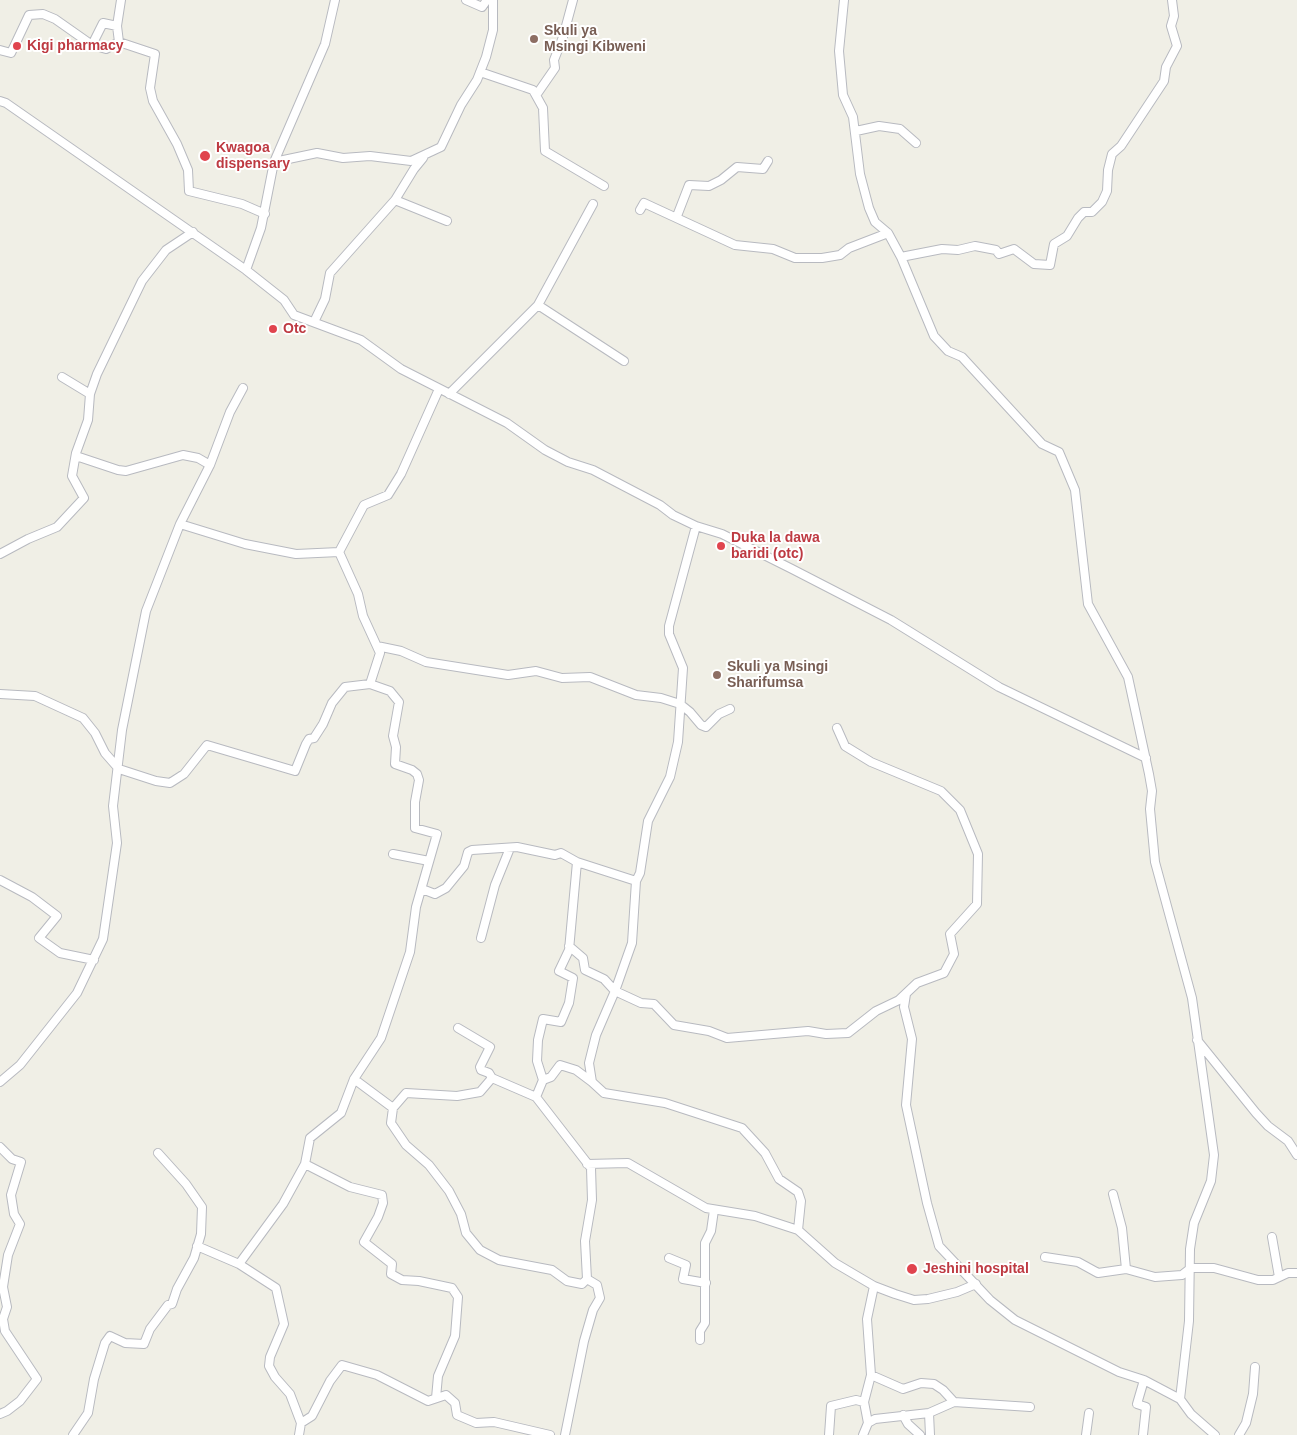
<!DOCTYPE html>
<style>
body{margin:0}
canvas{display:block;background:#f0efe6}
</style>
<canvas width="1297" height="1435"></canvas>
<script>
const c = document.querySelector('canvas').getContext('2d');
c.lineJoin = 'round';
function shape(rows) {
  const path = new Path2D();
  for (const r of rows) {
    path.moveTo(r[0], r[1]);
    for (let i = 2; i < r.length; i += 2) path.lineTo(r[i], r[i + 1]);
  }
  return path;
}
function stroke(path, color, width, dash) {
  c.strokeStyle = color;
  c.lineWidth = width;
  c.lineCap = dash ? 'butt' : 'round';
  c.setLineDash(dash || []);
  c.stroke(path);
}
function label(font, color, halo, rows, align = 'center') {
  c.font = font + ' Arial,sans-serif';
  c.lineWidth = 4;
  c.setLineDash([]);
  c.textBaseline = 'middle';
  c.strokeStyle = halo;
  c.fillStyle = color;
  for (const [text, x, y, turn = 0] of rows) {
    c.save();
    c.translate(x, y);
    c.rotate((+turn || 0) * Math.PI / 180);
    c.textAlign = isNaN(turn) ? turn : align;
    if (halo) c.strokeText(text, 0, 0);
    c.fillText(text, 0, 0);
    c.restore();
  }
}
const minor = shape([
 [121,0,117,26,119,42,155,54,150,88,153,101,177,144,188,170,189,191,242,204,265,214],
 [466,0,482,7,487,0],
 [844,0,839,51,843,95,853,117,860,174,869,208,875,222,888,233,901,257,934,336,948,351,962,357,1042,444,1059,452,1075,490,1088,604,1128,677,1149,774,1152,791,1150,809,1155,862,1192,998,1214,1155,1211,1181,1194,1223,1190,1249,1189,1321,1180,1399,1191,1414,1215,1435],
 [92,45,103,23,117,26],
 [0,50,11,53,29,15,43,14,55,19,92,45,106,49,119,42],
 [480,72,533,90,543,108,545,151,604,186],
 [537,94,555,68,554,60,563,37,573,0],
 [0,101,6,103,246,270,284,300,294,315,361,340,401,369,507,423,545,450,568,462,593,470,660,505,673,515,696,526,722,534,792,569,891,620,999,687,1146,758],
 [856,131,879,126,900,129,916,143],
 [274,162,317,153,343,158,370,156,411,161,441,147,461,105,477,80,486,57,493,30,493,0],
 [395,200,414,169,423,158],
 [640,210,644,203,735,245,773,249,795,258,822,258,840,255,849,248,888,233],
 [677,216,689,185,709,186,721,180,737,167,763,169,768,161],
 [901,257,942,249,958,250,975,246,996,250,999,254,1014,249,1034,264,1050,265,1054,244,1067,236,1078,218,1084,212,1092,212,1102,202,1107,191,1108,170,1112,154,1121,146,1164,81,1166,67,1177,46,1171,26,1174,16,1172,0],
 [246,270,261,228,274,162,325,44,335,0],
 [538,305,593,204],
 [314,322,325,299,330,273,395,200,447,221],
 [62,377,90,394],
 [449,394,538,305,624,361],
 [76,456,118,470,126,471,183,455,198,458,210,465],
 [180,524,245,544,296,554,339,552],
 [339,552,364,505,388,495,401,474,439,389],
 [0,554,28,539,57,527,84,498,72,476,76,453,88,420,90,394,97,374,142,281,166,250,193,232],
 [377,646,401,651,426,662,508,675,536,671,562,678,590,677,636,695,661,698,680,704,690,712,701,725,706,727,719,714,730,709],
 [0,694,35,696,83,718,95,733,105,753,119,769,156,781,170,783,184,774,207,745,295,771,306,744,309,739,314,738,323,724,332,703,345,687,370,684,380,653,363,616,358,594,339,552],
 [393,854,429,861],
 [577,862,636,881,632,943,615,991,596,1035,589,1063,592,1082,604,1093,665,1103,742,1128,765,1153,779,1179,798,1192,801,1201,798,1230],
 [0,880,32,897,57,916,39,938,60,953,94,960],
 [636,881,640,873,648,821,670,777,678,742,683,668,669,634,669,626,696,526],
 [422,889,435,894,446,888,464,866,468,852,472,850,517,847,555,855,561,853,577,862,569,950,559,971,573,978,569,1003,561,1022,543,1019,538,1040,537,1061,543,1080,536,1097],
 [481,938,495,885,510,848],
 [569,946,583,958,585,970,604,979,615,991,641,1003,654,1004,674,1025,709,1031,727,1038,808,1031,826,1034,848,1033,876,1011,899,1000,917,983,944,973,954,954,950,934,977,904,978,854,960,810,941,791,871,762,845,746,837,728],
 [906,994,904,1007,912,1039,906,1105,927,1203,939,1246,990,1300,1015,1320,1119,1372,1144,1380,1180,1399],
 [458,1028,490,1047,480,1067,481,1070,489,1073,492,1078,536,1097,591,1168,592,1200,585,1241,587,1279],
 [1197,1040,1256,1113,1268,1126,1288,1141,1297,1155],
 [354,1079,393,1108,406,1093,457,1096,480,1092,492,1078],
 [543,1080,551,1077,560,1065,576,1070,592,1082],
 [0,1082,20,1065,77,993,103,939,117,843,113,806,122,730,146,611,180,524,210,465,230,412,243,388],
 [393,1108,391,1123,406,1145,429,1165,449,1191,461,1214,466,1233,480,1250,499,1260,552,1270,567,1281,582,1284,587,1279,597,1285,600,1298,593,1310,584,1341,565,1435],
 [0,1147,12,1159,21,1162,11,1195,14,1214,20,1224,8,1255,3,1287,7,1307,3,1319,5,1331,37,1379,20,1401,7,1411,0,1414],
 [305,1164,350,1187,382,1195,383,1203,378,1217,364,1242,392,1264,391,1274,402,1280,419,1281,452,1288,458,1297,455,1336,438,1376,436,1398],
 [587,1164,628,1163,706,1208,755,1216,798,1230,835,1263,874,1286,895,1294,914,1300,928,1299,957,1292,976,1284],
 [1113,1194,1122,1228,1126,1269],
 [1272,1237,1279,1277],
 [197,1246,239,1264,283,1204,305,1164,310,1138,341,1113,354,1079,381,1038,410,952,416,907,437,834,415,828,415,802,419,780,417,774,412,770,395,764,396,747,393,736,399,702,390,691,370,684],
 [1045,1257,1078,1262,1098,1273,1126,1269,1155,1277,1182,1275,1191,1268,1214,1268,1258,1280,1273,1280,1288,1273,1297,1273],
 [669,1258,686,1265,683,1279,706,1283],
 [239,1264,276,1288,284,1324,270,1357,269,1366,275,1377,290,1394,301,1423,299,1435],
 [700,1340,700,1331,705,1323,705,1243,711,1231,714,1210],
 [871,1375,903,1389,921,1383,934,1384,943,1390,954,1402],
 [929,1413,930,1435],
 [903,1415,908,1424,920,1435],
 [301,1423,312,1416,330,1381,342,1365,377,1375,428,1401,446,1395,455,1403,457,1415,476,1423,494,1422,550,1435],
 [868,1423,864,1402,871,1375,867,1319,874,1286],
 [73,1435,88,1413,94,1379,105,1343,110,1336,125,1343,144,1344,150,1329,168,1305,172,1304,177,1289,194,1258,201,1234,202,1207,186,1184,158,1153],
 [829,1435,831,1406,856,1400,864,1402],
 [863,1435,868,1423,875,1419,929,1413,954,1402,1030,1407],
 [1086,1435,1089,1413],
 [1143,1435,1146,1407,1137,1404,1144,1380],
 [1239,1435,1246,1423,1253,1394,1255,1367]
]);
const markers = [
 [534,39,5,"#8d6e63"],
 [17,46,5,"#e0444e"],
 [205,156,6,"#e0444e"],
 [273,329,5,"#e0444e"],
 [721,546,5,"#e0444e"],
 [717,675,5,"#8d6e63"],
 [912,1269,6,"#e0444e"]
];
const educationNames = [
 ["Skuli ya",544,31],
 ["Msingi Kibweni",544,47],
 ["Skuli ya Msingi",727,667],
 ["Sharifumsa",727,683]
];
const healthNames = [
 ["Kigi pharmacy",27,46],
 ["Kwagoa",216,148],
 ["dispensary",216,164],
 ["Otc",283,329],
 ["Duka la dawa",731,538],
 ["baridi (otc)",731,554],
 ["Jeshini hospital",923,1269]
];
stroke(minor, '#b8bac0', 10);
stroke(minor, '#fff', 8);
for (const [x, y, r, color] of markers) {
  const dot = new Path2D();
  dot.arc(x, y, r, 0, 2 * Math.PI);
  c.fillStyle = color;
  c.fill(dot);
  stroke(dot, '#fff', 2);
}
label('bold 14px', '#785e54', '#fff', educationNames, 'left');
label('bold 14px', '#be3a42', '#fff', healthNames, 'left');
</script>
